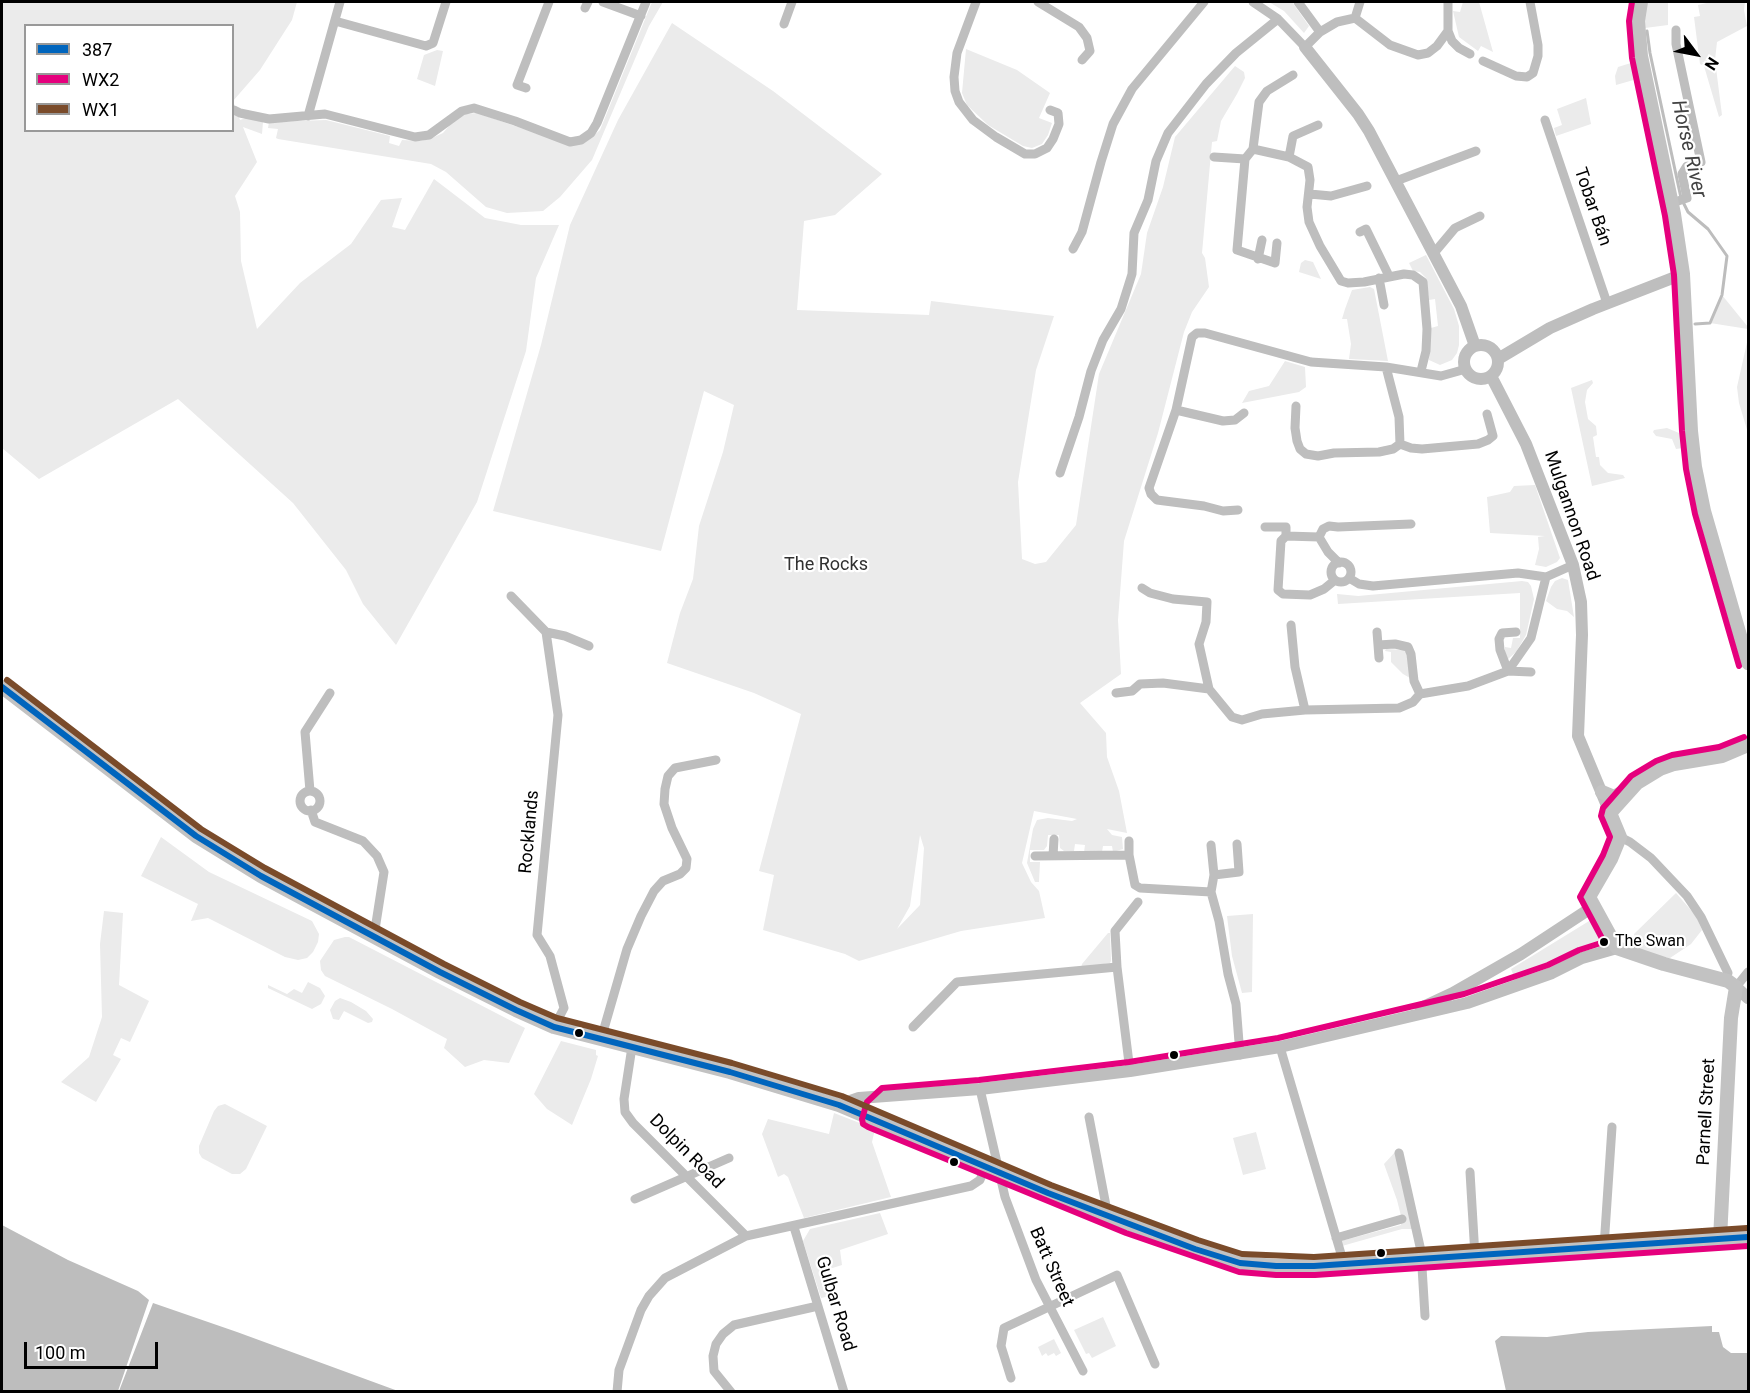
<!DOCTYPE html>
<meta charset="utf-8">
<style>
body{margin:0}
#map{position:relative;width:1750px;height:1393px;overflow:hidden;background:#fff;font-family:Roboto,sans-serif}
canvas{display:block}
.frame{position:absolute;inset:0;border:3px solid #000;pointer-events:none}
.legend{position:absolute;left:24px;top:24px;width:210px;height:108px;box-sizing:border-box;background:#fff;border:2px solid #999;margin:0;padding:8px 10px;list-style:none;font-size:18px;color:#000}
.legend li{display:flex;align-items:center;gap:12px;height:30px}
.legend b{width:30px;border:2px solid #999}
.north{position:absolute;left:1666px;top:24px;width:60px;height:60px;-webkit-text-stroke:4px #fff;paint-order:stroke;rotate:122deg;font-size:16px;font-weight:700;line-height:24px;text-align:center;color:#000}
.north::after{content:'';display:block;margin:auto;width:21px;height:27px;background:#000;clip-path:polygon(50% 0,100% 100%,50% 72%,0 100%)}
.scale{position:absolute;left:24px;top:1342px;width:134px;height:27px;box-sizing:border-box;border:3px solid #000;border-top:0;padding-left:8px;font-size:18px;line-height:21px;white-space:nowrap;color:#000;-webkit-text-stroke:4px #fff;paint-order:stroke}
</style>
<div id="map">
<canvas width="1750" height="1393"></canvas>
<div class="frame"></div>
<ul class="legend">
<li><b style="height:8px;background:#0065bd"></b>387</li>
<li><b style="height:8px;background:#e5007d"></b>WX2</li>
<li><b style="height:8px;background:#7a4b2a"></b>WX1</li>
</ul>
<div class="north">N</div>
<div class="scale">100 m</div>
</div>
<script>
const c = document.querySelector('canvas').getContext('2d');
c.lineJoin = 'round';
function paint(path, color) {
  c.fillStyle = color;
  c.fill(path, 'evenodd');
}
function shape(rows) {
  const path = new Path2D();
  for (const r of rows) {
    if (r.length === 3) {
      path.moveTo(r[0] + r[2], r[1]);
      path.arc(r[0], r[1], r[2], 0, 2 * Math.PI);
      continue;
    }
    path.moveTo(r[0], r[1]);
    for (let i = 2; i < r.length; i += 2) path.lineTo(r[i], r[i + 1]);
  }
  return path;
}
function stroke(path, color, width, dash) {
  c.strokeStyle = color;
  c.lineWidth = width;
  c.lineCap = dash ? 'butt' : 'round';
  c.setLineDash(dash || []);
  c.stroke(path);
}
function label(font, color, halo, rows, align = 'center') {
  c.font = font + ' Roboto,sans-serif';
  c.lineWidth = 4.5;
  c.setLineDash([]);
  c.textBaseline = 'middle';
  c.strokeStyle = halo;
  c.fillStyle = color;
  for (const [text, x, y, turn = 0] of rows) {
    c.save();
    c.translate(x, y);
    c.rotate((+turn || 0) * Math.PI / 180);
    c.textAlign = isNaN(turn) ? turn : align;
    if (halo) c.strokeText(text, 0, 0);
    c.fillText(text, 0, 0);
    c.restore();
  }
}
const green = shape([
 [2,2,297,2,292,20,260,70,233,101,240,120,246,118,263,122,262,134,243,127,257,162,235,196,240,212,241,261,257,329,300,283,351,244,381,200,402,198,392,227,405,230,434,179,485,218,521,225,559,225,536,278,526,351,477,502,396,645,363,604,346,570,293,503,178,399,39,479,2,448],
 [26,26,232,26,232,130,26,130],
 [652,2,663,2,649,26,592,160,560,197,543,211,507,213,486,207,446,172,431,164,278,139,276,138,278,129,268,128,269,122,326,120,390,136,389,143,399,146,402,140,421,141,432,138,443,133,454,120,466,114,477,113,568,144,591,138,600,130],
 [1269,2,1292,2,1309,26,1304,33,1284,11],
 [1463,2,1479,2,1493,52,1481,46,1478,51,1459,37,1453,11,1460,12],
 [1646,2,1668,2,1668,25,1645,28,1644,12],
 [1711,2,1745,2,1744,10,1747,26,1717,42,1715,60,1722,115,1719,117,1704,66,1700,64,1694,17,1700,16,1698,5],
 [672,23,773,91,882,174,835,215,804,221,797,310,929,315,931,301,1054,316,1036,370,1018,482,1022,559,1035,564,1046,562,1076,525,1099,374,1141,274,1147,233,1163,187,1175,137,1235,66,1244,72,1245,78,1237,94,1221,121,1217,141,1212,142,1202,253,1205,258,1209,287,1192,312,1184,332,1158,433,1124,541,1118,620,1121,674,1080,703,1106,733,1107,757,1119,791,1127,833,1107,829,1112,835,1122,837,1123,849,1113,852,1112,846,1103,846,1102,852,1084,852,1085,845,1075,844,1074,851,1064,851,1060,848,1059,835,1048,835,1047,846,1044,850,1030,850,1030,862,1040,862,1039,882,1035,882,1027,863,1033,829,1037,820,1048,818,1072,821,1077,819,1034,811,1022,863,1031,882,1039,891,1045,918,961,931,859,961,845,954,763,930,774,875,759,871,801,714,754,693,667,663,680,613,693,579,699,526,723,452,734,405,704,391,661,551,493,511,541,345,570,225,618,120],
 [920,835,924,848,920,905,897,929,910,906],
 [966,49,1017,70,1050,93,1039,118,1052,123,1048,135,1042,144,1032,148,1023,146,988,125,967,105,962,93],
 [437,50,443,51,435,86,417,79,424,55],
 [1634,62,1637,79,1616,85,1615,76,1618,67],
 [1586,98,1591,124,1556,136,1554,128,1562,125,1557,109],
 [1426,255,1454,309,1459,326,1459,345,1457,353,1452,360,1440,365,1429,360,1431,328,1438,326,1435,299,1429,300,1426,278,1420,272,1413,271,1409,263],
 [1305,260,1313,262,1321,279,1299,272,1301,263],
 [1370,287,1374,289,1388,361,1349,359,1351,344,1347,319,1342,319,1345,309,1352,290],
 [1722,295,1748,327,1748,329,1710,323],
 [1748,338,1748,433,1739,403,1737,387],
 [1285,361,1305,367,1306,387,1299,392,1242,403,1249,391,1269,386],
 [1592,380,1593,383,1587,390,1585,402,1588,419,1596,426,1597,435,1593,437,1596,457,1599,457,1600,465,1608,473,1623,475,1625,478,1592,486,1571,388],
 [1667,428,1679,433,1683,448,1676,449,1672,439,1656,436,1653,432,1654,430],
 [1535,485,1560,558,1557,562,1546,567,1535,565,1539,549,1538,537,1545,536,1490,533,1487,497,1510,492,1514,486],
 [1562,578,1568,580,1574,617,1567,611,1557,609,1546,601,1551,587,1555,581],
 [1522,581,1528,582,1531,586,1534,599,1526,635,1516,652,1508,659,1505,657,1505,647,1511,648,1513,638,1520,638,1520,593,1338,604,1337,594,1358,596],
 [1386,649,1404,650,1407,653,1410,678,1403,674,1391,662,1391,652,1385,651],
 [161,837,209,872,312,921,319,934,318,942,313,952,307,958,298,960,285,957,208,918,191,921,198,904,141,876],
 [1676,893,1696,916,1702,930,1691,944,1664,962,1638,948,1634,934],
 [104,911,123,913,119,985,149,1001,130,1042,121,1038,113,1055,121,1059,96,1102,61,1082,89,1057,102,1017,100,944],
 [1253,914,1252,992,1242,993,1232,956,1227,916],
 [1594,918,1605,938,1604,941,1563,958,1516,982,1511,969],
 [1108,933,1110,933,1111,961,1110,963,1081,968,1082,964],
 [345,937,349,937,525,1028,509,1063,484,1060,465,1067,444,1048,447,1039,392,1009,325,976,321,970,320,961,334,940],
 [308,982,320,988,325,996,321,1004,312,1009,268,988,268,985,287,994,294,989,302,993],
 [340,998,351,1002,366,1011,373,1019,372,1022,368,1023,344,1011,339,1020,333,1019,330,1010,335,1001],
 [561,1041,596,1050,596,1055,598,1056,591,1079,572,1125,547,1109,534,1094],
 [225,1104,267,1126,246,1169,240,1174,232,1174,202,1158,199,1153,199,1146,214,1111,218,1106],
 [834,1113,875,1129,872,1142,891,1197,804,1218,788,1177,784,1174,778,1177,762,1134,768,1119,829,1134],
 [1256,1132,1266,1169,1243,1175,1233,1138],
 [1396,1151,1415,1229,1402,1229,1342,1246,1341,1241,1401,1225,1401,1216,1397,1200,1384,1164],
 [880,1213,888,1234,840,1250,842,1265,823,1271,830,1296,821,1298,803,1241,810,1229],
 [1103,1317,1116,1346,1092,1358,1089,1353,1086,1354,1074,1330],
 [1054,1339,1061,1353,1056,1356,1054,1353,1048,1356,1046,1353,1042,1356,1038,1347]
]);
const water = shape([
 [2,1225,68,1260,138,1291,149,1300,118,1391,2,1391],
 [153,1303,237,1332,398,1391,119,1391],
 [1712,1326,1712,1332,1719,1332,1723,1347,1731,1353,1748,1353,1748,1391,1506,1391,1495,1341,1501,1336,1547,1337,1588,1332]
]);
const stream = shape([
 [1647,31,1650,53,1681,198,1688,212,1708,229,1727,256,1722,295,1710,323,1695,324]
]);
const minor = shape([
 [603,2,641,16],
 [976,2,957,53,954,77,955,91,959,102,973,120,996,137,1025,154,1035,154,1047,148,1053,139,1059,124,1058,113,1050,110],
 [1038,2,1079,27,1087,38,1090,51,1082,60],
 [1253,2,1278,19,1305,47,1320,32,1337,22,1355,18,1360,2],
 [1298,2,1320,32],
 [585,8,588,2],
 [1355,18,1390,45,1418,55,1428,53,1437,46,1448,31,1448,2],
 [335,21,426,46,433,43,446,2],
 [784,24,792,2],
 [1448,31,1452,41,1459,48,1470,54],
 [1483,61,1516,76,1527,77,1533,73,1538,56,1538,45,1530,2],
 [526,88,517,85,549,2],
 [234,110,240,113,269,119,325,114,415,137,429,135,462,111,474,108,515,121,570,142,581,140,591,133,597,123,646,2],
 [308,116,340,2],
 [1545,120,1607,303],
 [1253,149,1259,102,1267,91,1293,75],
 [1214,157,1245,159],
 [1289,157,1293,136,1318,125],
 [1396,181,1476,151],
 [1310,194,1331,196,1367,186],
 [1672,203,1687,198,1682,174,1687,166,1701,162,1676,44,1676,30],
 [1360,232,1366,229,1389,276],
 [1277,243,1275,263,1237,250,1245,159,1253,149,1289,157,1308,167,1310,180,1307,207,1309,222,1320,246,1341,281,1348,283,1364,282,1404,274,1413,275,1423,282,1427,329,1426,351,1421,371],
 [1073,249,1082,232,1101,162,1113,124,1132,89,1204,2],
 [1434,253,1455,228,1480,216],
 [1258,259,1262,240],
 [1379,278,1384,305],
 [1386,367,1399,417,1400,444],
 [1296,406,1295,428,1297,441,1300,449,1306,454,1318,456,1334,453,1379,452,1393,449,1400,444,1411,448,1422,449,1478,444,1488,440,1493,436,1487,414],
 [1176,410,1223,421,1235,420,1244,413],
 [1060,473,1079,417,1091,371,1103,340,1121,309,1132,274,1134,233,1148,200,1156,161,1168,133,1206,84,1236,53,1278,19],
 [1238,510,1223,511,1204,506,1157,500,1151,494,1149,488,1176,410,1192,337,1197,333,1205,333,1311,362,1386,367,1441,376,1466,369],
 [1265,527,1286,527,1286,536],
 [1319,537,1328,552,1339,563],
 [1341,572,10],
 [1546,577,1573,565],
 [1349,578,1359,584,1373,586,1518,573,1546,577],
 [1335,580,1324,589,1310,595,1283,594,1278,590,1281,541,1286,536,1319,537,1323,529,1329,526,1338,527,1411,524],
 [1142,588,1150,593,1173,599,1207,602,1206,622,1199,644,1209,689,1232,717,1242,720,1262,714,1305,710,1399,708,1413,702,1420,694,1468,686,1508,671,1531,638,1546,577],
 [511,596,546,632],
 [1291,625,1295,667,1305,710],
 [1377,632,1379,658],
 [1516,632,1502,633,1499,639,1500,650,1508,671,1531,672],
 [1378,645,1395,644,1408,647,1411,654,1414,681,1420,694],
 [1116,693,1132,691,1140,684,1163,683,1209,689],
 [310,791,305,732,330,693],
 [310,801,10],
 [311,810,315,822,363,841,377,856,384,872,374,936],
 [1620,837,1630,842,1651,858,1687,896,1701,917,1728,973],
 [1129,855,1129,841],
 [1035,856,1129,855,1135,885,1140,888,1211,892,1219,921,1228,974,1236,1004,1240,1055],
 [1053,856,1054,839],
 [1214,875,1239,872,1237,844],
 [1211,892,1214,875,1211,845],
 [1117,967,1115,931,1138,902],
 [1736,987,1748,972],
 [554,1027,564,1008,550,956,537,935,558,715,546,632,565,636,589,646],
 [913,1027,957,982,1117,967,1130,1071],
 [601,1039,627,949,641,916,654,891,663,881,680,874,686,868,687,859,672,828,664,804,665,789,668,776,675,768,716,760],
 [632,1047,624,1099,625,1112,633,1123,746,1236],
 [1280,1047,1344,1264],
 [980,1089,1005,1197,1036,1280,1083,1371],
 [1089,1117,1108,1216],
 [1399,1153,1421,1251,1425,1316],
 [1470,1172,1475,1256],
 [635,1199,729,1158],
 [794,1227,844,1392],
 [1336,1238,1402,1219],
 [1604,1247,1612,1127],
 [1011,1378,1001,1346,1004,1328,1117,1275,1155,1364],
 [617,1392,619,1370,641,1310,649,1296,665,1278,746,1236,971,1186,980,1180,985,1167],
 [731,1392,714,1371,713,1356,716,1344,723,1334,734,1325,818,1306]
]);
const tertiary = shape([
 [1305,47,1358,114,1369,131,1461,306,1475,346],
 [1481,362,17],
 [1498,359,1550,328,1593,309,1683,274],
 [1491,376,1526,444,1573,565,1581,602,1582,635,1578,736,1610,813],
 [1736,987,1748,998],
 [1421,1008,1453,993,1521,954,1594,906],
 [839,1105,859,1098,980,1089,1130,1071,1280,1047,1467,1003,1552,973,1582,958,1617,948]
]);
const secondary = shape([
 [1641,2,1638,21,1641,56,1674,214,1683,274,1691,431,1695,467,1704,511,1748,663],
 [2,687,196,836,261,876,440,972,516,1010,554,1027,730,1072,839,1105,1048,1193,1195,1249,1240,1263,1276,1266,1314,1266,1748,1237],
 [1602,792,1614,797,1628,789],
 [1720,1239,1731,1018,1736,987,1728,981,1664,964,1617,948,1589,897,1611,859,1620,837,1610,813,1637,783,1660,769,1674,764,1722,756,1748,745]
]);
const bus1 = shape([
 [2,687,196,836,261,876,440,972,516,1010,554,1027,730,1072,839,1105,1048,1193,1195,1249,1240,1263,1276,1266,1314,1266,1748,1237]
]);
const bus2 = shape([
 [1632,2,1629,21,1632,58,1665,216,1674,275,1682,431,1686,469,1695,514,1739,666],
 [1744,737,1719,747,1672,755,1656,761,1631,776,1603,808,1601,816,1610,837,1603,855,1580,897,1604,942,1579,950,1548,965,1464,994,1278,1038,1129,1062,979,1080,882,1088,867,1102,862,1119,863,1124,868,1127,1126,1233,1239,1272,1276,1275,1315,1275,1748,1246]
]);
const bus3 = shape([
 [7,680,201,829,265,868,444,964,520,1002,557,1018,732,1063,842,1096,1051,1185,1198,1240,1242,1254,1314,1257,1747,1228]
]);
const markers = [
 [1604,942,5,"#000"],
 [579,1033,5,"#000"],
 [1174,1055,5,"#000"],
 [954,1162,5,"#000"],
 [1381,1253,5,"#000"]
];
const busNames = [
 ["The Swan",1615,942]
];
const streetNames = [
 ["Tobar Bán",1592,207,71],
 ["Mulgannon Road",1571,516,71],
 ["Rocklands",530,832,-85],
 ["Parnell Street",1707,1112,-87],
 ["Dolpin Road",686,1152,45],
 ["Batt Street",1051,1267,66],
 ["Gulbar Road",835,1304,73]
];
const parkNames = [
 ["The Rocks",826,565]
];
const waterNames = [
 ["Horse River",1688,149,77]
];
paint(green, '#ebebeb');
paint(water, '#bdbdbd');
stroke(stream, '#bdbdbd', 3);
stroke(minor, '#bebebe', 9);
stroke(tertiary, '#bebebe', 12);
stroke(secondary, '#c2c2c2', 14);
stroke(bus1, '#0065bd', 6);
stroke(bus2, '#e5007d', 6);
stroke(bus3, '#7a4b2a', 6);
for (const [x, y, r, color] of markers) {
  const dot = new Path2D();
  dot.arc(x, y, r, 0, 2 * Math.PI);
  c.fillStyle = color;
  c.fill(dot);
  stroke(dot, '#fff', 2);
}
label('16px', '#000', '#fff', busNames, 'left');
label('18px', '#000', '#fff', streetNames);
label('18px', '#313131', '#fff', parkNames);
label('italic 20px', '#424242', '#fff', waterNames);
</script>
